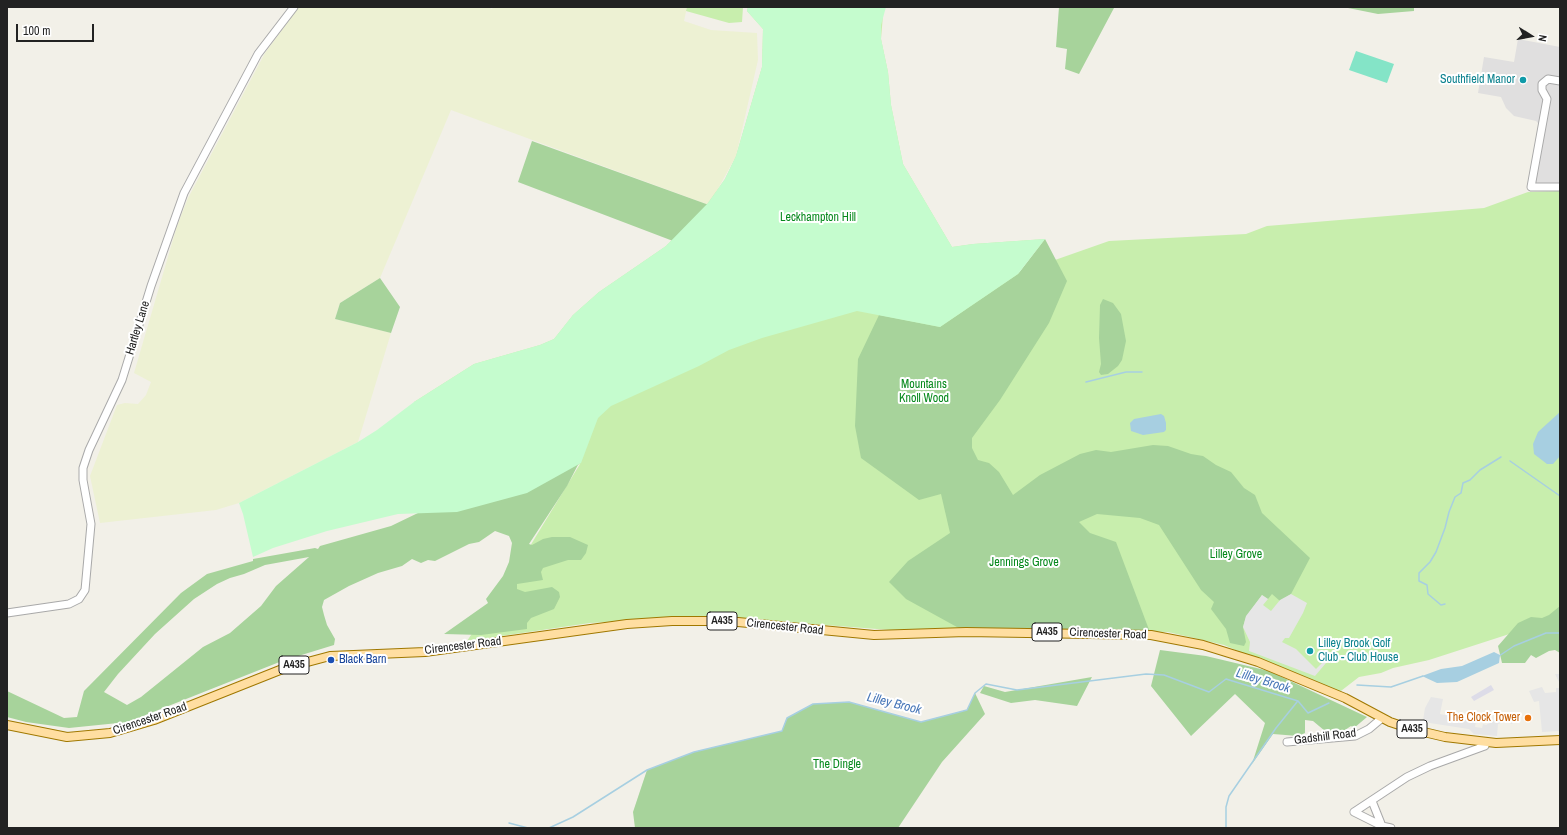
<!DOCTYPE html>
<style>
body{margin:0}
#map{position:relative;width:1567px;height:835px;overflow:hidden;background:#f2f0e8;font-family:"Archivo Narrow",sans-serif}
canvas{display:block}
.frame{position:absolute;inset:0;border:8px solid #222;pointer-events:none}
.north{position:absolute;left:1511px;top:16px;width:40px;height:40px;-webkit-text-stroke:3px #fff;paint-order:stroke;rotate:101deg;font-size:11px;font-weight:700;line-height:16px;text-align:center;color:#222}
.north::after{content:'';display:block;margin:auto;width:14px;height:18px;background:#222;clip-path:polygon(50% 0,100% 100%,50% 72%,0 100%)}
.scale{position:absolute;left:16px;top:24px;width:78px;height:18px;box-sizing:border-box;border:2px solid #222;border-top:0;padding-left:5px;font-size:12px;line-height:14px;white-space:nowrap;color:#222;-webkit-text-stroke:3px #fff;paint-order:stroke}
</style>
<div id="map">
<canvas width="1567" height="835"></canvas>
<div class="frame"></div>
<div class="north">N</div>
<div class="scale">100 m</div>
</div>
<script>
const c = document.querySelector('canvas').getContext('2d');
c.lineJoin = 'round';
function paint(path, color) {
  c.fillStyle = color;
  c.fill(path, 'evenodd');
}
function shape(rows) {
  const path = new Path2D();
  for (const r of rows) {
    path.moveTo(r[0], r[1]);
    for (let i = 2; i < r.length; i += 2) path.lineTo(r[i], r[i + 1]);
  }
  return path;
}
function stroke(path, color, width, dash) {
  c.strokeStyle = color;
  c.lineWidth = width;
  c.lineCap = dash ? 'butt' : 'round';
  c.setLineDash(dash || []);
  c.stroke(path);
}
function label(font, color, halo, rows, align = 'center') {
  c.font = font + ' "Archivo Narrow",sans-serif';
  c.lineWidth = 4;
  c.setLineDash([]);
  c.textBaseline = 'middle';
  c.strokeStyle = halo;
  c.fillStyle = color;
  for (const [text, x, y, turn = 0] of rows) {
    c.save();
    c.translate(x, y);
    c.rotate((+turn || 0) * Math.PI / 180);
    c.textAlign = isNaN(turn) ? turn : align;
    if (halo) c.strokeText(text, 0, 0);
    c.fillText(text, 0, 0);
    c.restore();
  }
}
const residential = shape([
 [1518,39,1560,47,1560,187,1531,187,1539,124,1536,121,1514,116,1506,108,1501,97,1478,93,1484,57,1514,62]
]);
const farmland = shape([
 [299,7,488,7,492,9,493,7,687,7,684,21,711,30,757,33,758,60,736,156,709,205,451,110,380,278,340,303,335,319,391,333,358,442,239,503,216,510,100,523,90,476,117,405,125,403,138,404,146,395,151,382,134,373,177,226,188,198,265,53]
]);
const grass = shape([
 [687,7,743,7,742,22,729,23,686,11],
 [748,7,883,15,881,39,888,72,891,105,903,164,952,247,973,244,1045,239,1018,273,1109,241,1246,234,1267,226,1484,208,1528,192,1560,191,1560,614,1531,627,1429,660,1393,668,1381,673,1359,677,1337,694,1224,645,1168,632,1042,629,890,630,708,616,590,623,467,641,527,551,580,464,527,493,414,402,474,364,540,345,554,339,573,315,599,292,666,246,708,203,725,179,736,156,762,67,763,29,747,11]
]);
const forest = shape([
 [1059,7,1114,8,1079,74,1065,69,1067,49,1056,47],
 [1343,7,1414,7,1414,11,1378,14],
 [532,141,709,205,673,241,518,182],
 [1045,239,1067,281,1049,323,1000,400,972,438,972,448,978,460,989,463,999,472,1013,495,1040,475,1080,454,1096,450,1111,452,1153,445,1168,446,1191,454,1203,456,1216,465,1231,472,1244,488,1255,495,1262,513,1310,558,1291,594,1280,601,1272,594,1268,599,1262,595,1246,617,1243,627,1246,642,1244,646,1230,643,1226,629,1211,609,1214,602,1201,590,1159,525,1140,518,1097,514,1079,522,1090,533,1116,542,1151,635,966,632,906,599,889,582,908,561,950,533,941,494,919,500,861,458,855,426,858,359,879,315,940,327,1018,274],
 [380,278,400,307,391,333,335,319,340,303],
 [1103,299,1113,303,1121,314,1126,341,1122,360,1118,366,1108,374,1101,375,1099,372,1101,364,1099,338,1100,305],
 [582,457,567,486,529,544,532,545,543,539,552,537,570,537,588,545,586,553,581,560,568,560,543,568,541,572,543,580,517,584,517,589,525,592,552,587,559,592,560,597,554,609,531,618,527,623,527,629,481,635,444,634,488,603,486,599,503,576,509,562,512,543,509,536,495,531,479,542,469,544,435,561,428,560,421,563,412,559,402,566,378,573,349,586,324,600,322,607,324,615,327,625,335,639,334,645,282,661,128,722,69,728,26,722,7,717,7,691,64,718,77,717,84,691,181,593,207,574,253,561,253,559,315,548,318,549,320,546,391,526,420,512],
 [309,557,276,586,261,606,230,633,203,647,141,697,127,705,104,692,118,674,155,634,194,599,217,584,230,578,244,574,265,565],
 [1560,606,1560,653,1555,650,1549,651,1536,658,1531,655,1525,663,1502,663,1498,646,1518,623,1531,617,1542,618,1549,615],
 [1160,650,1206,656,1269,671,1367,717,1354,728,1351,726,1345,730,1325,731,1313,721,1305,720,1305,733,1298,736,1273,734,1252,764,1265,723,1235,694,1191,736,1151,686],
 [1092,677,1077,706,1035,700,1011,703,980,693,984,686,1005,692],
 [975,693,985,714,942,762,898,828,635,828,633,812,647,770,694,752,782,731,787,718,813,704,849,702,921,722,967,710]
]);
const park = shape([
 [748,7,886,7,881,25,881,39,888,72,891,105,903,164,952,247,973,244,1045,239,1018,274,940,327,857,311,762,338,729,350,699,366,611,406,598,418,581,463,527,493,457,512,398,514,327,531,273,548,253,557,243,514,239,503,358,442,377,430,414,402,474,364,540,345,554,339,573,315,599,292,666,246,708,203,725,179,736,156,762,67,763,29,747,11]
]);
const pitch = shape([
 [1356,51,1394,64,1387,83,1349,70]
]);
const parking = shape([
 [1291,594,1307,603,1303,613,1289,638,1285,638,1282,642,1296,649,1316,669,1324,661,1326,663,1315,676,1249,651,1250,642,1243,627,1246,616,1262,595,1268,599,1263,605,1271,611,1280,600],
 [1555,674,1560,674,1560,731,1542,732,1539,701,1534,702,1529,691,1542,687,1545,693,1556,692,1556,688,1560,688,1560,684],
 [1431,697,1443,699,1440,714,1456,717,1455,721,1460,722,1461,718,1476,721,1475,727,1482,728,1483,724,1486,725,1503,716,1509,717,1515,720,1512,724,1505,721,1498,724,1497,736,1474,734,1469,729,1430,723,1423,721,1425,708]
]);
const plaza = shape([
 [1491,685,1494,690,1474,701,1471,697]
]);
const water = shape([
 [1560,412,1560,456,1553,464,1547,464,1534,454,1533,444,1538,432],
 [1161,414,1164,416,1166,423,1166,430,1164,432,1143,435,1131,431,1130,423,1134,419],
 [1494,652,1500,655,1499,663,1457,682,1437,683,1422,676,1441,669,1462,666]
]);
const stream = shape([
 [1086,382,1126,372,1142,372],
 [1510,461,1560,496],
 [1445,604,1441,605,1428,594,1427,585,1419,581,1419,573,1430,562,1436,552,1445,528,1449,512,1455,497,1461,493,1463,483,1470,480,1480,470,1501,457],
 [1499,656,1514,646,1546,633,1560,633],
 [1357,685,1391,687,1423,676],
 [509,823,528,828],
 [549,828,573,817,647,770,694,752,782,731,787,718,813,704,849,702,921,722,967,710,975,693,986,684,1017,690,1146,674,1164,675,1209,692,1226,679,1298,701,1308,713,1329,703],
 [1226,828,1226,807,1229,796,1276,728,1297,702]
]);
const minor = shape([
 [1560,81,1548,79,1542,84,1542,90,1547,99,1531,187,1560,187],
 [7,613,69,604,79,599,85,590,91,524,83,480,83,468,89,450,122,380,151,286,184,193,258,54,294,7],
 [1287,742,1355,736,1369,729,1382,718],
 [1372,801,1382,826],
 [1354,812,1407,777,1430,766,1482,747,1485,746,1486,742],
 [1354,812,1382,826,1391,828]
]);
const major = shape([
 [7,725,67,737,110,733,154,720,285,668,330,656,425,652,627,624,672,621,707,621,738,622,874,635,966,632,1151,635,1203,645,1258,662,1345,698,1390,722,1411,729,1445,737,1496,743,1560,740]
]);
const markers = [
 [1523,80,4,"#0f9aa8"],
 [1310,651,4,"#0f9aa8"],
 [331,660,4,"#1a4fb4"],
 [1528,718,4,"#e8710a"]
];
const shields = [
 [722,621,30],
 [1047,632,30],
 [294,665,30],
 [1412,729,30]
];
const shieldNames = [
 ["A435",722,621],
 ["A435",1047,632],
 ["A435",294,665],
 ["A435",1412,729]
];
const cultureNames = [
 ["Southfield Manor",1515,80],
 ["Lilley Brook Golf",1318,644,"left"],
 ["Club - Club House",1318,658,"left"]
];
const parkNames = [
 ["Leckhampton Hill",818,218],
 ["Mountains",924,385],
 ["Knoll Wood",924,399],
 ["Lilley Grove",1236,555],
 ["Jennings Grove",1024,563],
 ["The Dingle",837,765]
];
const streetNames = [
 ["Hartley Lane",138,328,-73],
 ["Cirencester Road",785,627,6],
 ["Cirencester Road",1108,634,2],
 ["Cirencester Road",463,646,-7],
 ["Cirencester Road",150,719,-19],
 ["Gadshill Road",1325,737,-7]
];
const transitNames = [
 ["Black Barn",339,660]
];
const foodNames = [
 ["The Clock Tower",1520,718]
];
const waterNames = [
 ["Lilley Brook",1263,681,17],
 ["Lilley Brook",894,704,14]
];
paint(residential, '#e0dfdf');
paint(farmland, '#edf1d3');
paint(grass, '#c8eead');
paint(forest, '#a7d39b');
paint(park, '#c5fcce');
paint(pitch, '#84e4c7');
paint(parking, '#e6e6e6');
paint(plaza, '#dddce8');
paint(water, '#a7cfe1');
stroke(stream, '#a7cfe1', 1.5);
stroke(minor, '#a9a9a9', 9);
stroke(major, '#a07800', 10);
stroke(minor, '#fff', 7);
stroke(major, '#ffdea1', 8);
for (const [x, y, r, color] of markers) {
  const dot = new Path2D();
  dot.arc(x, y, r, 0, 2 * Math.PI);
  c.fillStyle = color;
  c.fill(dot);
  stroke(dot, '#fff', 1.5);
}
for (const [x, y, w] of shields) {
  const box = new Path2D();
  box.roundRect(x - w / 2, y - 9, w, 18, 3);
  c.fillStyle = '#fff';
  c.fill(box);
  stroke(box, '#222', 1);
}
label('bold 11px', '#222', null, shieldNames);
label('12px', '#0d838f', '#fff', cultureNames, 'right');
label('12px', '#06891c', '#fff', parkNames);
label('12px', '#222', '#fff', streetNames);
label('12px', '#164399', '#fff', transitNames, 'left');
label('12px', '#c56008', '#fff', foodNames, 'right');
label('italic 13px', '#4877b8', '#fff', waterNames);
</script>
